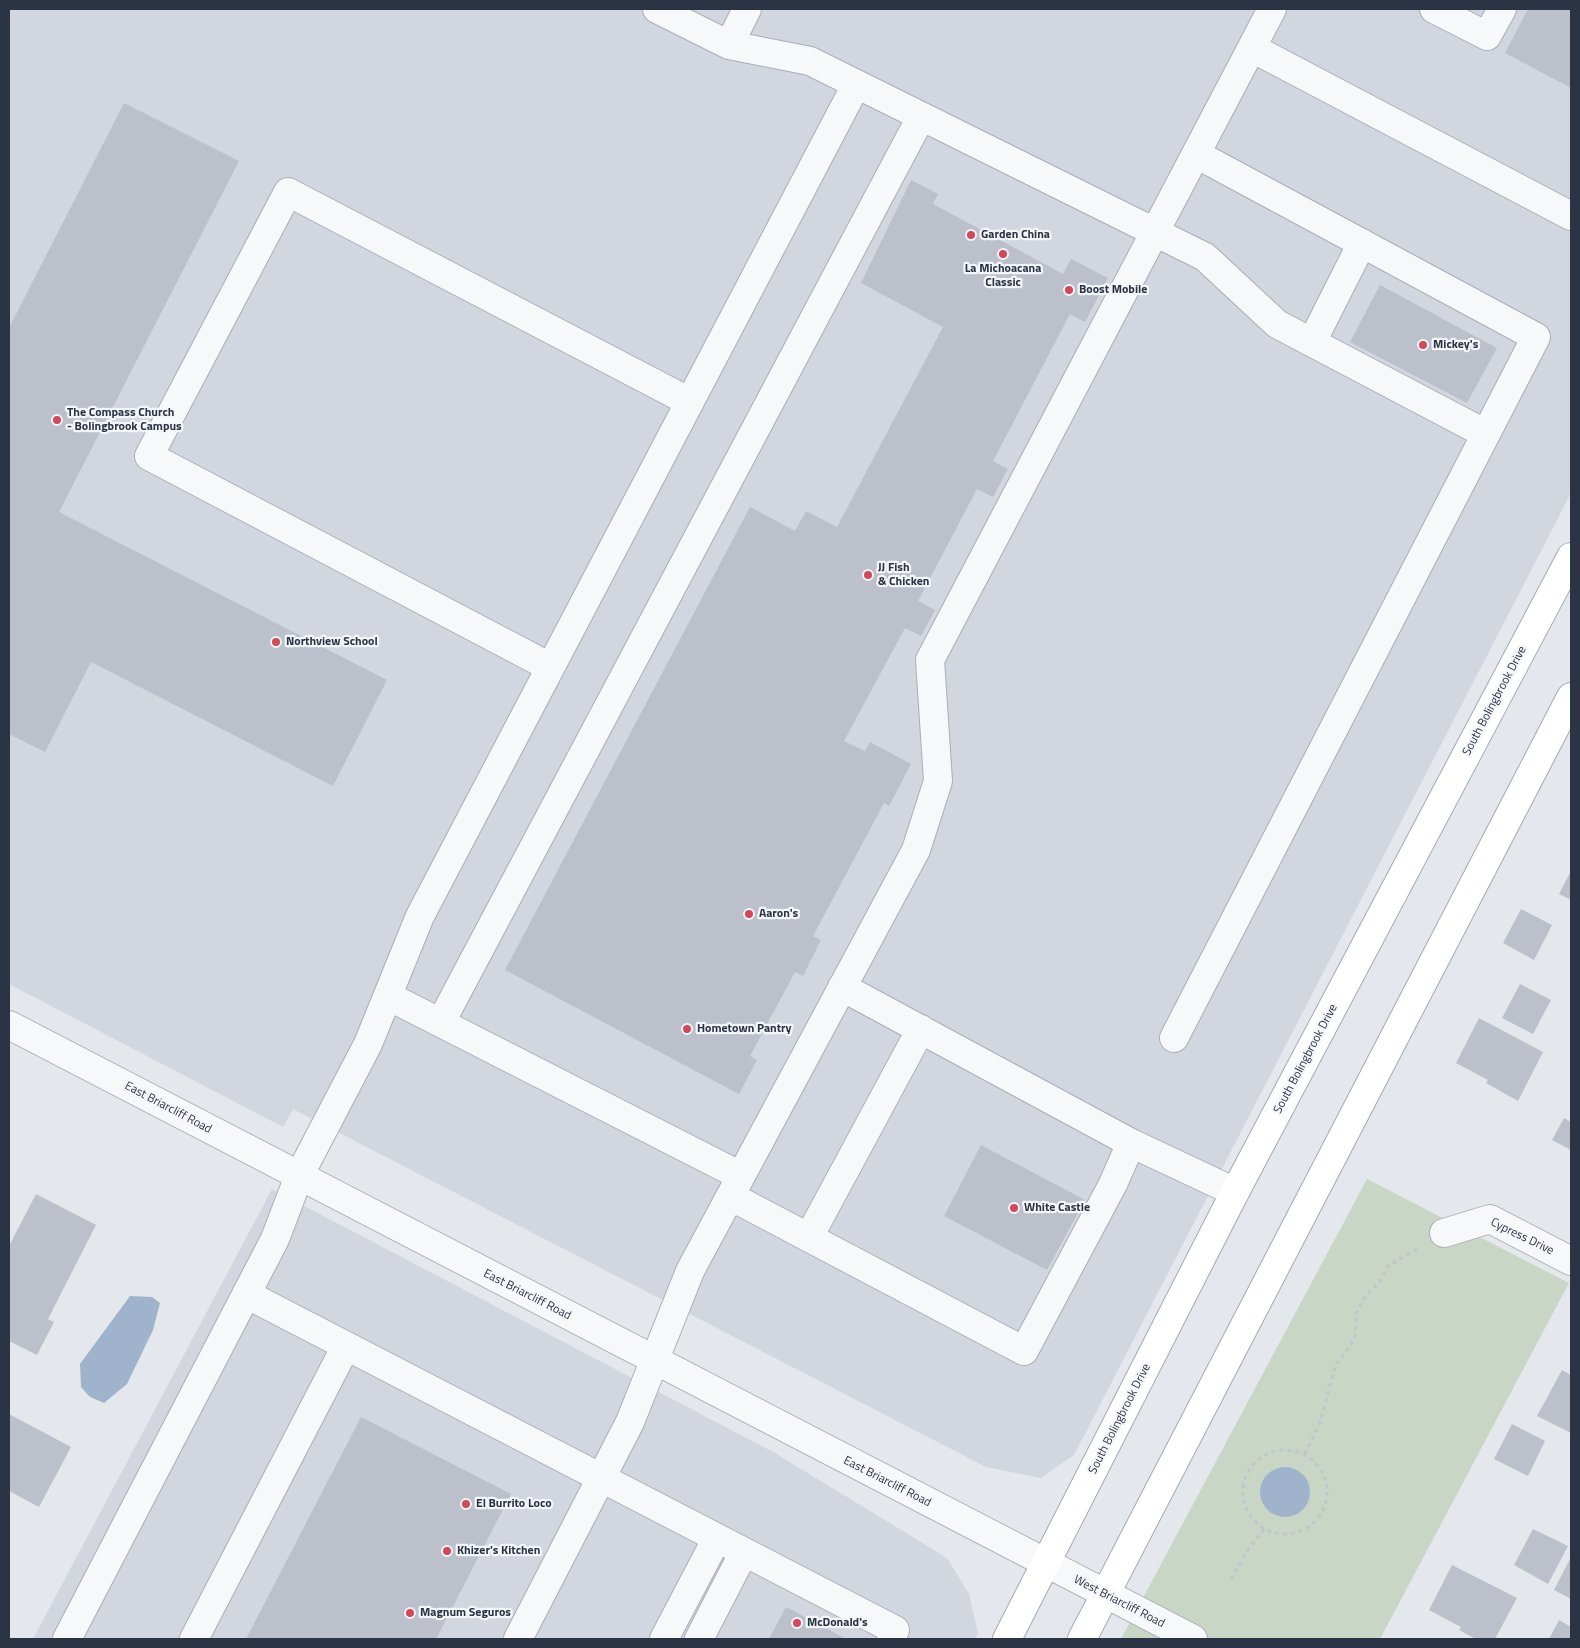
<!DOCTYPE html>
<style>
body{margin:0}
#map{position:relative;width:1580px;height:1648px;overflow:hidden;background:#e4e7ec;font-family:"Titillium Web",sans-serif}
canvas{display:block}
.frame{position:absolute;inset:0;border:10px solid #2b3445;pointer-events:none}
</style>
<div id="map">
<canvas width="1580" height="1648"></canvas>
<div class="frame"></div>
</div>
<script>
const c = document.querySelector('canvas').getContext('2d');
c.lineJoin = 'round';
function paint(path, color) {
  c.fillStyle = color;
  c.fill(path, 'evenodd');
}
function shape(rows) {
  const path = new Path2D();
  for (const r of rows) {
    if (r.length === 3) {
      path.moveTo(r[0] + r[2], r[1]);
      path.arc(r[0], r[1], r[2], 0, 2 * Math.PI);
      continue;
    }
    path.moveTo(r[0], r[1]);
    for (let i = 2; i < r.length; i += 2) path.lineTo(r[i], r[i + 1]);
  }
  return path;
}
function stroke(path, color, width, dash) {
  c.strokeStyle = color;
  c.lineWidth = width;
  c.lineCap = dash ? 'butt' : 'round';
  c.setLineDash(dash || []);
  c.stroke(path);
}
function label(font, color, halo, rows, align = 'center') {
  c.font = font + ' "Titillium Web",sans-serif';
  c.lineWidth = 4.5;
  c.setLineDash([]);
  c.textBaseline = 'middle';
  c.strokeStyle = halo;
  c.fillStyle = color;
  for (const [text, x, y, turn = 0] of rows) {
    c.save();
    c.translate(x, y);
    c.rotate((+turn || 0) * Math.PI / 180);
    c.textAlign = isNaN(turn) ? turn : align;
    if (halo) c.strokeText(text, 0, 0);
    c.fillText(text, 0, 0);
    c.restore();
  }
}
const built = shape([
 [9,9,1571,9,1571,493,1074,1455,1041,1478,986,1467,293,1109,283,1127,9,984],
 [272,1189,775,1453,947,1558,969,1594,978,1633,975,1639,33,1639]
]);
const green = shape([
 [1367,1179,1569,1283,1380,1639,1121,1639]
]);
const water = shape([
 [130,1296,152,1297,160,1303,153,1330,127,1384,104,1403,90,1397,81,1387,80,1364],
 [1285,1492,25]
]);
const building = shape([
 [1528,9,1571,9,1571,88,1505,53],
 [124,103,239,161,59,512,387,680,333,786,91,662,45,752,9,734,9,328],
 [911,180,938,194,933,204,1063,274,1071,259,1108,278,1085,322,1070,314,993,461,1008,469,993,497,977,489,918,601,935,610,921,636,905,628,844,741,865,751,870,742,911,764,889,806,884,803,813,936,821,940,803,976,795,972,750,1056,757,1060,739,1094,505,970,750,507,795,531,806,511,837,527,943,327,861,283],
 [1380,285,1497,348,1467,403,1350,342],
 [1571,871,1571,900,1559,894],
 [1521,909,1552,925,1534,960,1503,943],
 [1520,984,1551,1000,1533,1034,1502,1018],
 [1479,1018,1543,1052,1518,1101,1486,1083,1488,1080,1456,1063],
 [1564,1118,1571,1122,1571,1150,1552,1140],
 [981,1145,1085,1200,1047,1270,944,1216],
 [36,1194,96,1225,48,1319,54,1322,37,1355,9,1341,9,1246],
 [1562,1370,1571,1375,1571,1433,1537,1416],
 [9,1414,71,1447,39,1507,9,1491],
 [361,1417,511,1494,436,1639,246,1639],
 [1512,1424,1545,1441,1528,1476,1494,1459],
 [1533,1529,1568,1546,1548,1584,1514,1565],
 [1571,1557,1571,1599,1554,1590],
 [1452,1565,1517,1598,1495,1639,1476,1639,1459,1630,1461,1627,1429,1610],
 [786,1607,846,1639,769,1639],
 [1559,1620,1571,1627,1571,1639,1549,1639]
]);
const path = shape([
 [1285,1492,42],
 [1305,1454,1320,1423,1335,1366,1355,1339,1356,1314,1366,1295,1379,1283,1388,1266,1417,1249],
 [1231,1579,1248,1550,1264,1529]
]);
const minor = shape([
 [657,9,729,45,810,61,1205,257,1277,324,1486,434],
 [1434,9,1487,36,1502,9],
 [729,45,747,9],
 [1252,48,1571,216],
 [1312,342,1362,243],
 [550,667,149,456,238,287,288,192,690,402],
 [842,987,1131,1143,1235,1192],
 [388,996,741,1176],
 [441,1022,921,117],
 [9,1025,1193,1639],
 [1174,1038,1536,337,1196,154],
 [730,1196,1024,1351,1113,1184,1131,1143],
 [1444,1233,1490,1219,1571,1261],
 [809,1237,921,1029],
 [246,1294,895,1630,891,1639],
 [67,1639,275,1239,299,1176,368,1044,420,916,856,85],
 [194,1639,346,1346],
 [518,1639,630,1422,690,1271,916,850,938,781,930,660,1272,9],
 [664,1639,717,1538],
 [699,1639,744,1552]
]);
const major = shape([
 [1007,1639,1235,1192,1571,557],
 [1082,1639,1571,697]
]);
const markers = [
 [971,235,5,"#d1495b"],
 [1003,254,5,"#d1495b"],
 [1069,290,5,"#d1495b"],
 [1423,345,5,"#d1495b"],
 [57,420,5,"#d1495b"],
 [868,575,5,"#d1495b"],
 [276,642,5,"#d1495b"],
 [749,914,5,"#d1495b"],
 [687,1029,5,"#d1495b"],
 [1014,1208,5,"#d1495b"],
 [466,1504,5,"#d1495b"],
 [447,1551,5,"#d1495b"],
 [410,1613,5,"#d1495b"],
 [797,1623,5,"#d1495b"]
];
const poiNames = [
 ["Garden China",981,235],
 ["La Michoacana",1003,269,"center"],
 ["Classic",1003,283,"center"],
 ["Boost Mobile",1079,290],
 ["Mickey's",1433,345],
 ["The Compass Church",67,413],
 ["- Bolingbrook Campus",67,427],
 ["JJ Fish",878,568],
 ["& Chicken",878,582],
 ["Northview School",286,642],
 ["Aaron's",759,914],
 ["Hometown Pantry",697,1029],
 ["White Castle",1024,1208],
 ["El Burrito Loco",476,1504],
 ["Khizer's Kitchen",457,1551],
 ["Magnum Seguros",420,1613],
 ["McDonald's",807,1623]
];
const streetNames = [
 ["South Bolingbrook Drive",1495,701,-62],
 ["South Bolingbrook Drive",1306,1059,-62],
 ["East Briarcliff Road",168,1108,28],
 ["Cypress Drive",1522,1237,26],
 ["East Briarcliff Road",527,1295,27],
 ["South Bolingbrook Drive",1120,1419,-63],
 ["East Briarcliff Road",887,1482,27],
 ["West Briarcliff Road",1119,1602,27]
];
paint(built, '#d2d6de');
paint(green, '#c9d6c5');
paint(water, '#9fb4cc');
paint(building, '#bbc0ca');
stroke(minor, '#a9aeb7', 30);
stroke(major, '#a3abb8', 30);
stroke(path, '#c2c5cb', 3, [4, 4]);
stroke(minor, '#f7f8fa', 28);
stroke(major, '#fff', 28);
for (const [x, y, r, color] of markers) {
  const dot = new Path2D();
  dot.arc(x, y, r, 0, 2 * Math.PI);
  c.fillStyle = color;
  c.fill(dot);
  stroke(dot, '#f4f6f9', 2);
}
label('bold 12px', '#2b3445', '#f4f6f9', poiNames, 'left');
label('12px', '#2b3445', '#f4f6f9', streetNames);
</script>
